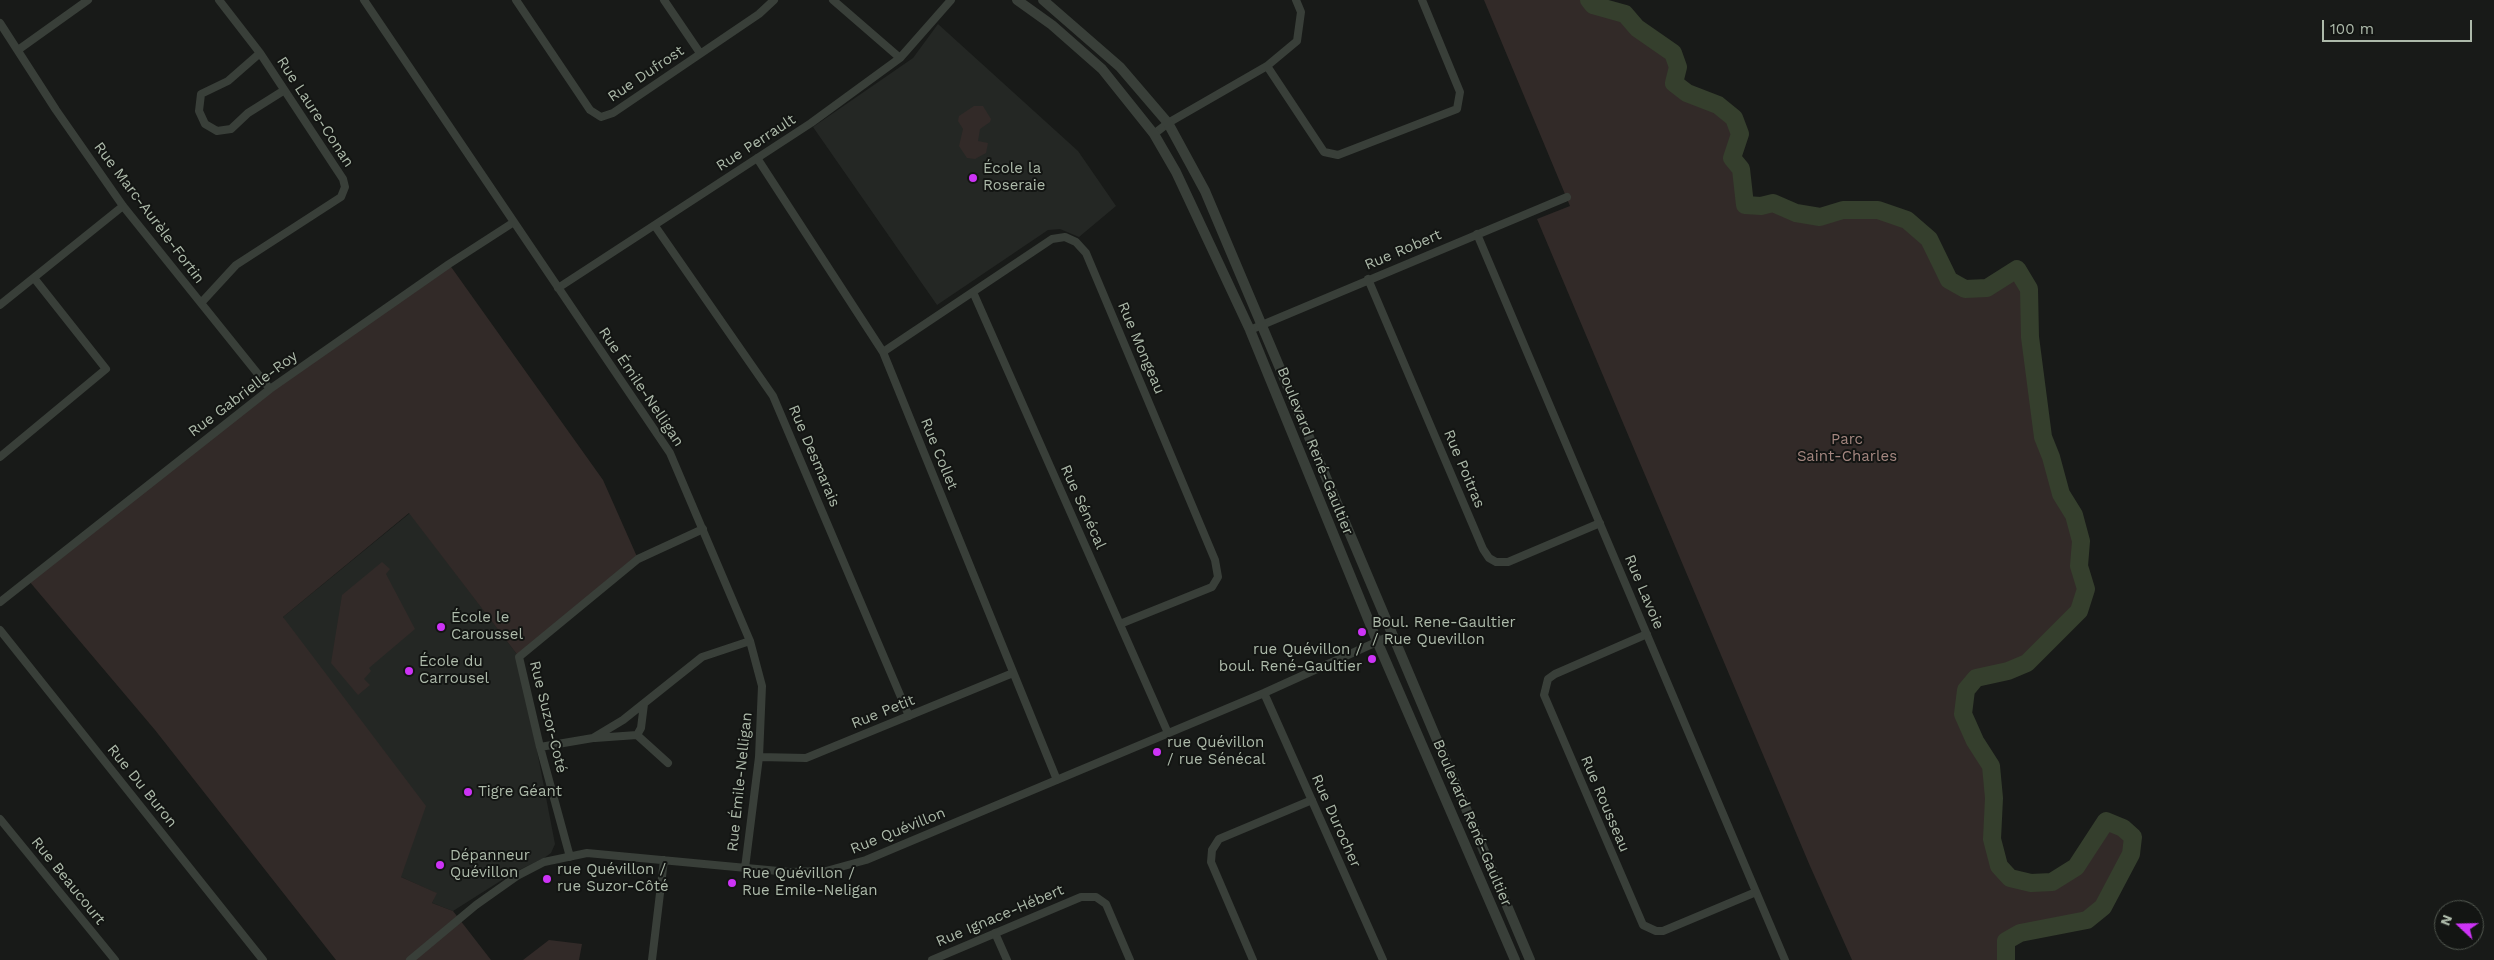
<!DOCTYPE html>
<meta charset="utf-8">
<style>
body{margin:0}
#map{position:relative;width:2494px;height:960px;overflow:hidden;background:#181a18;font-family:"Work Sans",sans-serif}
canvas{display:block}
.north{position:absolute;left:2434px;top:900px;width:50px;height:50px;box-sizing:border-box;background:#131513;border:1px solid #51574f;border-radius:50%;rotate:291deg;font-size:14px;font-weight:700;line-height:20px;text-align:center;color:#adbaaa}
.north::after{content:'';display:block;margin:auto;width:18px;height:22px;background:#cd33f6;clip-path:polygon(50% 0,100% 100%,50% 72%,0 100%)}
.scale{position:absolute;left:2322px;top:20px;width:150px;height:22px;box-sizing:border-box;border:2px solid #adbaaa;border-top:0;padding-left:6px;font-size:15px;line-height:18px;white-space:nowrap;color:#adbaaa;-webkit-text-stroke:4px #131513;paint-order:stroke}
</style>
<div id="map">
<canvas width="2494" height="960"></canvas>
<div class="north">N</div>
<div class="scale">100 m</div>
</div>
<script>
const c = document.querySelector('canvas').getContext('2d');
c.lineJoin = 'round';
function paint(path, color) {
  c.fillStyle = color;
  c.fill(path, 'evenodd');
}
function shape(rows) {
  const path = new Path2D();
  for (const r of rows) {
    path.moveTo(r[0], r[1]);
    for (let i = 2; i < r.length; i += 2) path.lineTo(r[i], r[i + 1]);
  }
  return path;
}
function stroke(path, color, width, dash) {
  c.strokeStyle = color;
  c.lineWidth = width;
  c.lineCap = dash ? 'butt' : 'round';
  c.setLineDash(dash || []);
  c.stroke(path);
}
function label(font, color, halo, rows, align = 'center') {
  c.font = font + ' "Work Sans",sans-serif';
  c.lineWidth = 4;
  c.setLineDash([]);
  c.textBaseline = 'middle';
  c.strokeStyle = halo;
  c.fillStyle = color;
  for (const [text, x, y, turn = 0] of rows) {
    c.save();
    c.translate(x, y);
    c.rotate((+turn || 0) * Math.PI / 180);
    c.textAlign = isNaN(turn) ? turn : align;
    if (halo) c.strokeText(text, 0, 0);
    c.fillText(text, 0, 0);
    c.restore();
  }
}
const built = shape([
 [938,24,1078,151,1116,206,1079,237,1060,229,1048,230,937,305,813,127,913,58],
 [410,513,519,657,555,844,551,853,544,858,513,873,453,911,432,903,436,893,401,877,283,617]
]);
const green = shape([
 [1484,0,1589,0,1593,5,1625,14,1637,28,1673,53,1678,67,1674,83,1687,93,1718,105,1734,118,1740,134,1732,158,1741,169,1746,205,1761,206,1773,203,1796,213,1820,217,1843,210,1878,210,1907,220,1929,239,1949,280,1965,289,1987,288,2017,269,2029,289,2030,337,2043,437,2051,457,2061,494,2074,515,2081,541,2079,566,2086,589,2079,611,2027,663,2008,671,1976,678,1966,690,1963,714,1975,741,1991,766,1994,798,1992,839,1999,866,2010,878,2031,883,2052,882,2076,867,2106,821,2123,828,2133,837,2131,854,2115,889,2103,907,2087,920,2020,933,2006,941,2006,960,1852,960,1810,866,1537,219,1570,206],
 [974,106,983,106,991,119,990,122,980,129,978,141,988,143,986,153,975,159,967,158,959,146,963,129,958,121,959,116],
 [449,264,603,480,638,559,519,657,409,513,283,617,426,806,401,877,437,893,432,903,453,911,491,960,336,960,155,730,29,581,270,389],
 [382,562,390,569,386,574,415,629,369,668,371,671,364,679,370,685,358,695,331,663,342,595],
 [549,940,582,944,579,960,523,960]
]);
const river = shape([
 [1589,0,1593,5,1625,14,1637,28,1673,53,1678,67,1674,83,1687,93,1718,105,1734,118,1740,134,1732,158,1741,169,1745,205,1761,206,1773,203,1796,213,1820,217,1843,210,1878,210,1907,220,1929,239,1949,280,1965,289,1987,288,2017,269,2029,289,2030,337,2043,437,2051,457,2061,494,2074,515,2081,541,2079,566,2086,589,2079,611,2027,663,2008,671,1976,678,1966,690,1963,714,1975,741,1991,766,1994,798,1992,839,1999,866,2010,878,2031,883,2052,882,2076,867,2106,821,2123,828,2133,837,2131,854,2103,907,2087,920,2020,933,2006,941,2006,960]
]);
const minor = shape([
 [364,0,670,453,750,641,762,686,759,757,745,868],
 [516,0,590,110,601,117,613,113,759,14,774,0],
 [664,0,700,53],
 [833,0,900,58],
 [0,23,56,110,123,206,270,389],
 [18,50,88,0],
 [260,53,228,81,201,94,199,111,205,124,217,131,231,129,248,113,283,91],
 [1267,66,1324,152,1338,155,1457,109,1460,92,1422,0],
 [1154,134,1168,123,1267,66,1297,41,1301,12,1296,0],
 [757,158,883,352,1057,780],
 [655,226,773,396,909,716],
 [1477,234,1785,960],
 [1368,279,1483,549,1489,558,1496,562,1508,562,1600,523],
 [558,288,811,123,900,58,951,0],
 [973,292,1168,733],
 [201,303,236,265,341,197,345,187,343,179,260,53,219,0],
 [0,305,123,206],
 [1250,330,1567,197],
 [883,352,1052,239,1065,237,1076,242,1086,253,1215,560,1218,577,1212,587,1120,624],
 [0,457,106,369,34,278],
 [0,602,270,389,449,264,514,222],
 [0,630,263,960],
 [1647,634,1555,674,1548,679,1544,695,1643,925,1656,931,1663,931,1756,892],
 [1264,693,1383,960],
 [637,735,668,763],
 [595,738,637,735,641,728,644,704],
 [540,747,593,738,623,720,702,657,750,641],
 [759,757,806,758,1013,673],
 [0,819,115,960],
 [570,857,540,747,519,657,638,559,703,529],
 [995,933,1007,960],
 [410,960,476,905,517,876,544,862,587,853,789,872,826,871,866,860,1264,693,1392,635],
 [652,960,664,860],
 [932,960,1081,897,1096,897,1106,904,1130,960],
 [1253,960,1211,862,1212,850,1219,839,1312,800]
]);
const tertiary = shape([
 [1017,0,1052,25,1102,69,1154,134,1176,172,1250,330,1377,641,1515,960],
 [1043,0,1120,67,1168,123,1205,191,1530,960]
]);
const markers = [
 [973,178,5,"#cd33f6"],
 [441,627,5,"#cd33f6"],
 [1362,632,5,"#cd33f6"],
 [1372,659,5,"#cd33f6"],
 [409,671,5,"#cd33f6"],
 [1157,752,5,"#cd33f6"],
 [468,792,5,"#cd33f6"],
 [440,865,5,"#cd33f6"],
 [547,879,5,"#cd33f6"],
 [732,883,5,"#cd33f6"]
];
const streetNames = [
 ["Rue Dufrost",646,74,-34],
 ["Rue Laure-Conan",315,112,57],
 ["Rue Perrault",756,143,-33],
 ["Rue Marc-Aurèle-Fortin",149,213,53],
 ["Rue Robert",1403,250,-23],
 ["Rue Mongeau",1141,348,67],
 ["Rue Émile-Nelligan",641,387,56],
 ["Rue Gabrielle-Roy",243,394,-37],
 ["Boulevard René-Gaultier",1315,451,68],
 ["Rue Collet",939,454,68],
 ["Rue Desmarais",814,456,67],
 ["Rue Poitras",1464,469,67],
 ["Rue Sénécal",1083,507,66],
 ["Rue Lavoie",1644,592,67],
 ["Rue Petit",883,712,-22],
 ["Rue Suzor-Coté",548,717,76],
 ["Rue Émile-Nelligan",740,782,-84],
 ["Rue Du Buron",142,786,51],
 ["Rue Rousseau",1605,804,67],
 ["Rue Durocher",1336,821,66],
 ["Boulevard René-Gaultier",1472,823,67],
 ["Rue Quévillon",898,831,-22],
 ["Rue Beaucourt",68,881,51],
 ["Rue Ignace-Hébert",1000,916,-23]
];
const poiNames = [
 ["École la",983,169],
 ["Roseraie",983,186],
 ["École le",451,618],
 ["Caroussel",451,635],
 ["Boul. Rene-Gaultier",1372,623],
 ["/ Rue Quevillon",1372,640],
 ["rue Quévillon /",1362,650,"right"],
 ["boul. René-Gaultier",1362,667,"right"],
 ["École du",419,662],
 ["Carrousel",419,679],
 ["rue Quévillon",1167,743],
 ["/ rue Sénécal",1167,760],
 ["Tigre Géant",478,792],
 ["Dépanneur",450,856],
 ["Quévillon",450,873],
 ["rue Quévillon /",557,870],
 ["rue Suzor-Côté",557,887],
 ["Rue Quévillon /",742,874],
 ["Rue Emile-Neligan",742,891]
];
const parkNames = [
 ["Parc",1847,440],
 ["Saint-Charles",1847,457]
];
paint(built, '#242724');
paint(green, '#322a28');
stroke(river, '#353f2d', 18);
stroke(minor, '#393f39', 8);
stroke(tertiary, '#393f39', 10);
for (const [x, y, r, color] of markers) {
  const dot = new Path2D();
  dot.arc(x, y, r, 0, 2 * Math.PI);
  c.fillStyle = color;
  c.fill(dot);
  stroke(dot, '#131513', 2);
}
label('15px', '#adbaaa', '#131513', streetNames);
label('15px', '#adbaaa', '#131513', poiNames, 'left');
label('15px', '#a58780', '#131513', parkNames);
</script>
